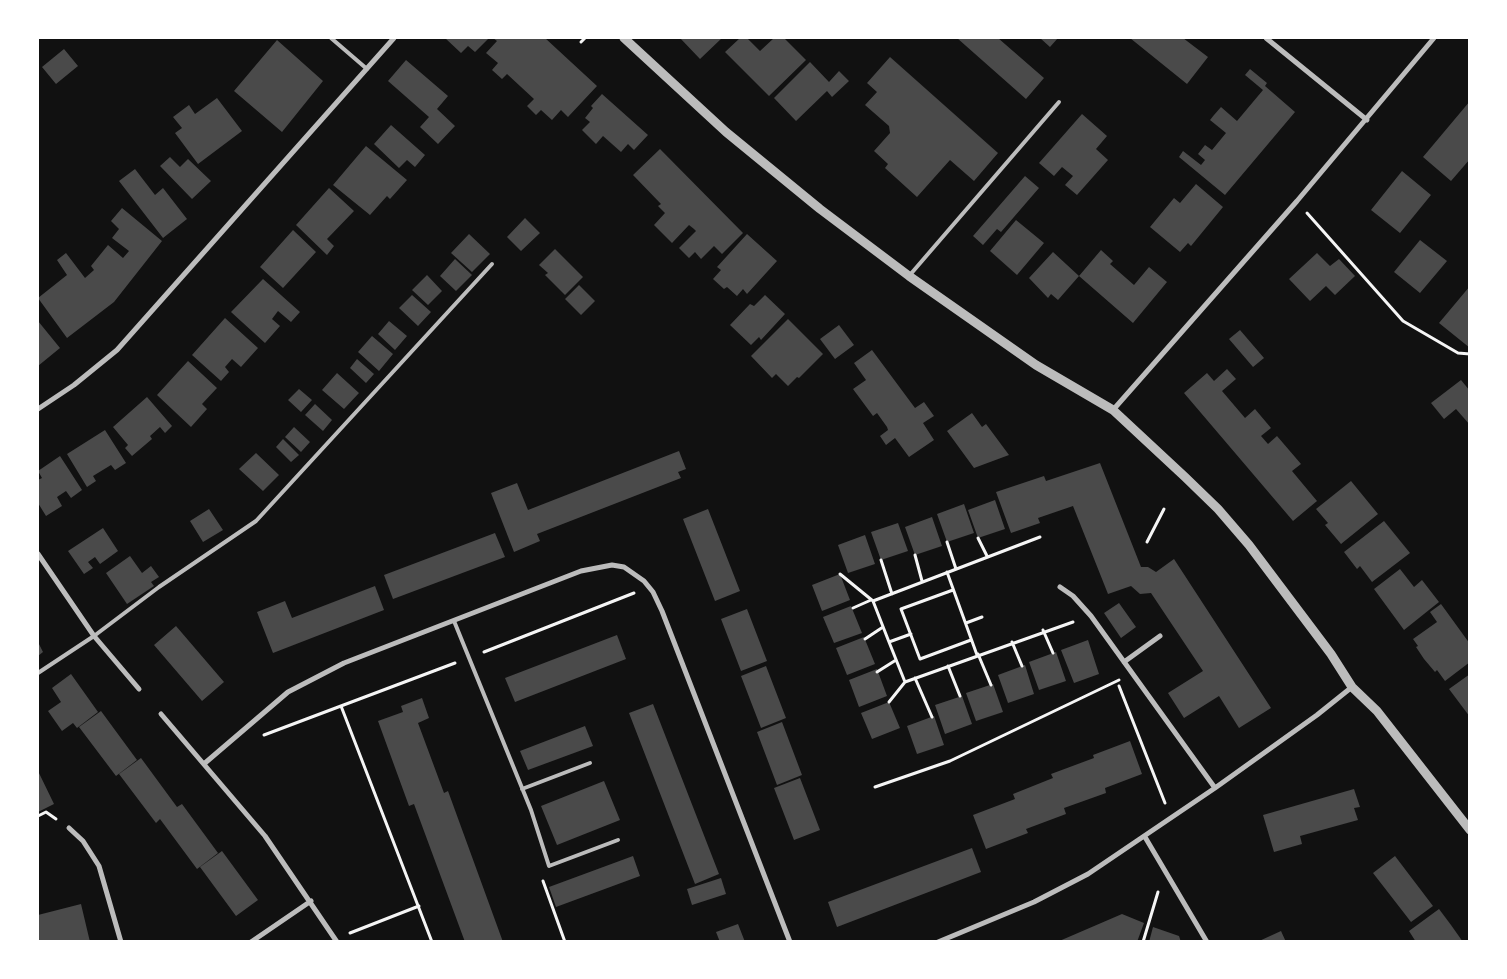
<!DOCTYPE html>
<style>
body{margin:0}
#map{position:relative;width:1507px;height:979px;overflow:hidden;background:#111;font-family:"Titillium Web",sans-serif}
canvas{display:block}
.frame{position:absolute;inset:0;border:39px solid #fff;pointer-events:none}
</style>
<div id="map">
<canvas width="1507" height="979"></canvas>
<div class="frame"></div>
</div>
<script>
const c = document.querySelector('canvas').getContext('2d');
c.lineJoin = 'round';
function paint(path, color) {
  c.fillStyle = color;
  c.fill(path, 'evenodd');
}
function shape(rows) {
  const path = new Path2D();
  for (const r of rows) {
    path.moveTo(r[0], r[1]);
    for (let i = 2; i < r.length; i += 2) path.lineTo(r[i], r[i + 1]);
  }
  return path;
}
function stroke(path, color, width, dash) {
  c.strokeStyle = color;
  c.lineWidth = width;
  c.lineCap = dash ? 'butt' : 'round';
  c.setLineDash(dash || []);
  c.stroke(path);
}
const building = shape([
 [445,38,489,38,475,52,468,46,461,53],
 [493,38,545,38,597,86,568,117,561,110,552,120,541,110,536,115,527,106,534,99,507,74,502,79,492,70,498,63,486,53,497,41],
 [680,38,722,38,700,59],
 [740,38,747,38,760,51,774,38,784,38,806,60,769,96,725,52],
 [957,38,998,38,1044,78,1026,99],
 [1040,38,1058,38,1050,47],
 [1130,38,1183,38,1208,57,1187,84],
 [277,40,323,81,282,132,234,91],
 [64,49,78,66,56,84,42,67],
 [890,57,998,153,974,181,950,160,917,197,885,168,888,164,874,151,890,133,889,126,865,105,877,92,867,83],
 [406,60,448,96,437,109,455,126,438,144,420,127,429,117,388,81],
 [810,62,829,82,839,71,849,81,832,97,827,91,796,121,774,98],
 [1250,69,1267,83,1265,86,1295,112,1225,195,1179,157,1183,151,1201,165,1205,160,1198,154,1205,145,1212,150,1226,133,1210,120,1214,115,1221,107,1237,121,1263,90,1245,75],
 [602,94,648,135,634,150,628,144,621,152,603,136,596,144,582,130,590,122,585,118,593,108,591,106],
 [217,98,242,131,198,164,175,133,182,128,173,117,189,105,195,114],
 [1470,101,1470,159,1451,181,1423,157],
 [1082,114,1107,136,1096,149,1108,160,1077,195,1065,185,1073,176,1062,167,1054,176,1039,163],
 [391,125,425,155,415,167,407,160,399,168,374,144],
 [366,146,407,180,390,199,387,196,370,215,333,185],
 [660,149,743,233,722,254,714,246,701,259,695,252,689,258,679,248,696,231,694,229,689,225,672,243,654,225,665,213,658,206,661,204,633,175],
 [170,157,180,167,188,159,211,181,192,199,160,166],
 [135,169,155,195,163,188,187,219,163,238,119,181],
 [1402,171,1431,195,1400,233,1371,210],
 [1025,176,1039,188,1001,232,997,229,983,245,973,236],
 [1196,184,1223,207,1191,246,1188,243,1180,252,1150,227,1174,198,1180,203],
 [329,188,354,211,327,239,334,246,327,255,296,225],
 [122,208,162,241,114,302,67,338,38,298,67,275,57,260,66,253,85,278,94,270,91,266,108,245,123,258,129,251,112,238,119,229,111,221],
 [525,218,540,233,521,251,507,237],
 [1016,220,1044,243,1017,275,990,251],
 [293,230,316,252,283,288,260,267],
 [469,234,490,254,472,272,451,253],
 [747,234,777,261,747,294,743,289,737,296,727,287,724,289,713,279,721,270,717,267],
 [1420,240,1447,261,1420,293,1394,272],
 [555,249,583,277,565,295,545,275,548,273,539,265],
 [1101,250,1113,261,1110,264,1134,285,1149,267,1167,282,1133,323,1079,276],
 [1053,252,1079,276,1058,300,1051,294,1048,298,1029,278],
 [1317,253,1330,266,1339,259,1355,276,1335,295,1326,286,1310,301,1289,279],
 [455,259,472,275,456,291,440,276],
 [427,275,442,291,428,305,412,290],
 [263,279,300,312,291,322,278,311,272,319,280,326,265,343,231,312],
 [579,285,595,301,581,315,565,299],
 [1470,286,1470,348,1439,323],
 [412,295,431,312,418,326,399,308],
 [765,295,785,314,761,340,759,337,751,345,730,325,750,304,754,306],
 [225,318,258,348,241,367,232,359,225,367,229,372,221,381,192,355],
 [788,319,823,354,799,378,797,377,788,386,776,374,772,378,751,356],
 [38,321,60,348,38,366],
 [389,321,407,336,395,350,378,334],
 [839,325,854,345,835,359,820,339],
 [1240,330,1264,358,1253,367,1229,339],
 [372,336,393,354,379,371,358,352],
 [872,350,915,408,924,402,934,416,923,423,934,440,909,457,895,438,886,445,880,436,888,430,887,427,877,413,873,416,853,389,866,380,854,363],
 [357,359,374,374,366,383,350,368],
 [188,361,217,388,202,404,207,409,191,427,157,395],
 [1227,369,1236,379,1222,391,1245,418,1255,409,1271,428,1261,436,1268,444,1277,436,1301,464,1292,471,1317,501,1293,521,1184,393,1207,373,1214,381],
 [337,373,359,393,344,409,322,390],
 [1461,380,1470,391,1470,425,1456,409,1444,419,1431,403],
 [299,389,312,400,301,412,288,400],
 [147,397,172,426,165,433,160,427,150,436,152,439,132,456,125,448,128,445,113,427],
 [315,404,332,420,323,431,305,415],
 [972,413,982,427,986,424,1009,455,974,468,947,431],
 [294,427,310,442,301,452,285,437],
 [105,430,126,463,115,470,111,465,93,476,96,481,87,487,67,454],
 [283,439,299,455,291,462,276,447],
 [679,451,686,469,678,472,681,478,537,534,540,541,514,552,491,493,517,483,528,510],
 [256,453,279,475,263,491,239,469],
 [60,456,82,490,71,498,66,491,57,497,62,506,46,516,38,503,38,480,42,478,38,471],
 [1100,463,1141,567,1148,567,1156,572,1174,559,1271,708,1239,728,1219,696,1184,718,1168,693,1203,671,1151,593,1140,594,1131,586,1108,594,1073,506,1038,518,1040,523,1011,533,996,492,1044,476,1046,481],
 [1351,481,1378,514,1341,544,1325,525,1328,523,1316,509],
 [995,500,1005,529,978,538,968,510],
 [964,504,974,533,947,542,937,514],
 [209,509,223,530,203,542,190,521],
 [708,509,740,591,715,601,683,519],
 [932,517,942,546,915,555,905,527],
 [1384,521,1410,553,1372,582,1360,566,1357,569,1344,552],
 [898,523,908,551,881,560,871,532],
 [103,528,118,551,100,564,95,557,88,562,93,568,84,574,68,551],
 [495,533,505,557,393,599,384,575],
 [865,535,875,564,848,573,838,545],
 [130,556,142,573,151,566,159,577,151,582,154,586,127,604,106,573],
 [1400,569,1414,587,1422,580,1439,602,1404,630,1374,589],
 [840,574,850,600,822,611,812,585],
 [375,586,384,610,273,653,257,612,285,601,292,618],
 [1119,603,1136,627,1121,638,1104,613],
 [1441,604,1470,644,1470,662,1445,681,1437,670,1435,672,1424,659,1416,647,1418,646,1413,639,1437,622,1430,612],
 [851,606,862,633,834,643,823,617],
 [747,609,767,661,741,671,721,619],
 [176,626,224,682,202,701,154,645],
 [617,635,626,659,515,702,505,678],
 [864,637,875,664,847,675,836,648],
 [1088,640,1099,674,1074,683,1061,650],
 [38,642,43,652,38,656],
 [1056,652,1066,681,1039,690,1029,662],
 [1025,665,1034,694,1008,703,998,675],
 [766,666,786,718,761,728,741,676],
 [877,669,887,696,859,707,849,680],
 [71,674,98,712,77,728,73,723,62,731,48,711,61,702,52,688],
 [1470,674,1470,717,1449,689],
 [993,684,1003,712,976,721,966,693],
 [962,696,972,724,945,734,935,705],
 [422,698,429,718,418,723,444,793,448,791,503,942,465,942,414,804,409,806,378,721,403,712,401,706],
 [889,702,900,728,872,739,861,713],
 [653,704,719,874,695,884,629,713],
 [101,711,137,760,116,776,79,727],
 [934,716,944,745,917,754,907,726],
 [782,722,802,775,777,785,757,732],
 [585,726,593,746,528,770,520,751],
 [1130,741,1142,774,1105,788,1106,793,1064,808,1066,814,1026,829,1028,833,986,849,973,815,1015,799,1013,794,1053,778,1051,774,1094,758,1093,755],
 [141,758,177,807,182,804,218,853,197,869,160,819,156,823,119,774],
 [38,771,54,804,38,812],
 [800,778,820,830,794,840,774,788],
 [604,781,620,820,557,845,541,806],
 [1354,789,1360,807,1354,808,1358,820,1300,836,1302,844,1274,852,1263,815],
 [972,848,981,872,837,927,828,902],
 [222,851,258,900,236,916,200,867],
 [633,856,640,876,556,907,549,887],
 [1395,856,1433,906,1411,922,1373,873],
 [721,878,726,894,692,905,687,889],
 [81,904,90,942,38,942,38,915],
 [1439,909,1451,925,1463,942,1416,942,1409,931],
 [1122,914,1144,923,1137,942,1057,942],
 [738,924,745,942,720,942,716,932],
 [1153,927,1179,936,1181,942,1149,942],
 [1281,931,1286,942,1257,942]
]);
const path = shape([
 [581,42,585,38],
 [1307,213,1403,321,1458,353,1470,354],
 [1040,537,873,601,889,642,905,682,1073,622],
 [978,538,987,556],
 [947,542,956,569],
 [1147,542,1164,509],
 [915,555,922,581],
 [881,560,892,594],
 [947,572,977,655],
 [840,574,873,601],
 [953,590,901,609,920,659,971,640],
 [853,608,871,600],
 [966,623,982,617],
 [1043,630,1053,653],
 [865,639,883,627],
 [889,642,911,634],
 [1012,642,1022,666],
 [484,652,634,593],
 [978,654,991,685],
 [948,666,960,696],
 [877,672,896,660],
 [915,678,932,717],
 [1119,686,1165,803],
 [889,702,905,682],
 [341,706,432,942],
 [264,735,455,663],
 [875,787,950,761,1119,680],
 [38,816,46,812,56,819],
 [543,881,565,942],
 [350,933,419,906],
 [1143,942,1158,892]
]);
const service = shape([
 [331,38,367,69],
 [909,276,1059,102],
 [454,621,531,810,549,866,618,840],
 [38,673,94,636,159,587,256,521,492,264],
 [522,789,590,763]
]);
const minor = shape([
 [1266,38,1367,120],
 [38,409,74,385,117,350,394,38],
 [1113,410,1297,201,1434,38],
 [38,554,94,636,139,689],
 [1060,587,1073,596,1091,616,1215,788],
 [1124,662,1160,636],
 [161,714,265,836,337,942],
 [205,763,288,692,344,663,581,571,612,565,624,567,644,581,653,592,662,611,790,942],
 [69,828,83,841,99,866,121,942],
 [1145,837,1207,942],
 [251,942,311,901],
 [938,942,1034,902,1088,874,1215,788,1317,715,1352,687]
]);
const tertiary = shape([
 [624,38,726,132,820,209,909,276,1036,365,1113,410,1185,477,1218,509,1249,545,1331,654,1352,687,1377,711,1470,830]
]);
paint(building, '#4a4a4a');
stroke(path, '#f5f5f5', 3);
stroke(service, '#bcbcbc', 4);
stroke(minor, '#bcbcbc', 5);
stroke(tertiary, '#bcbcbc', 9);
</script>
